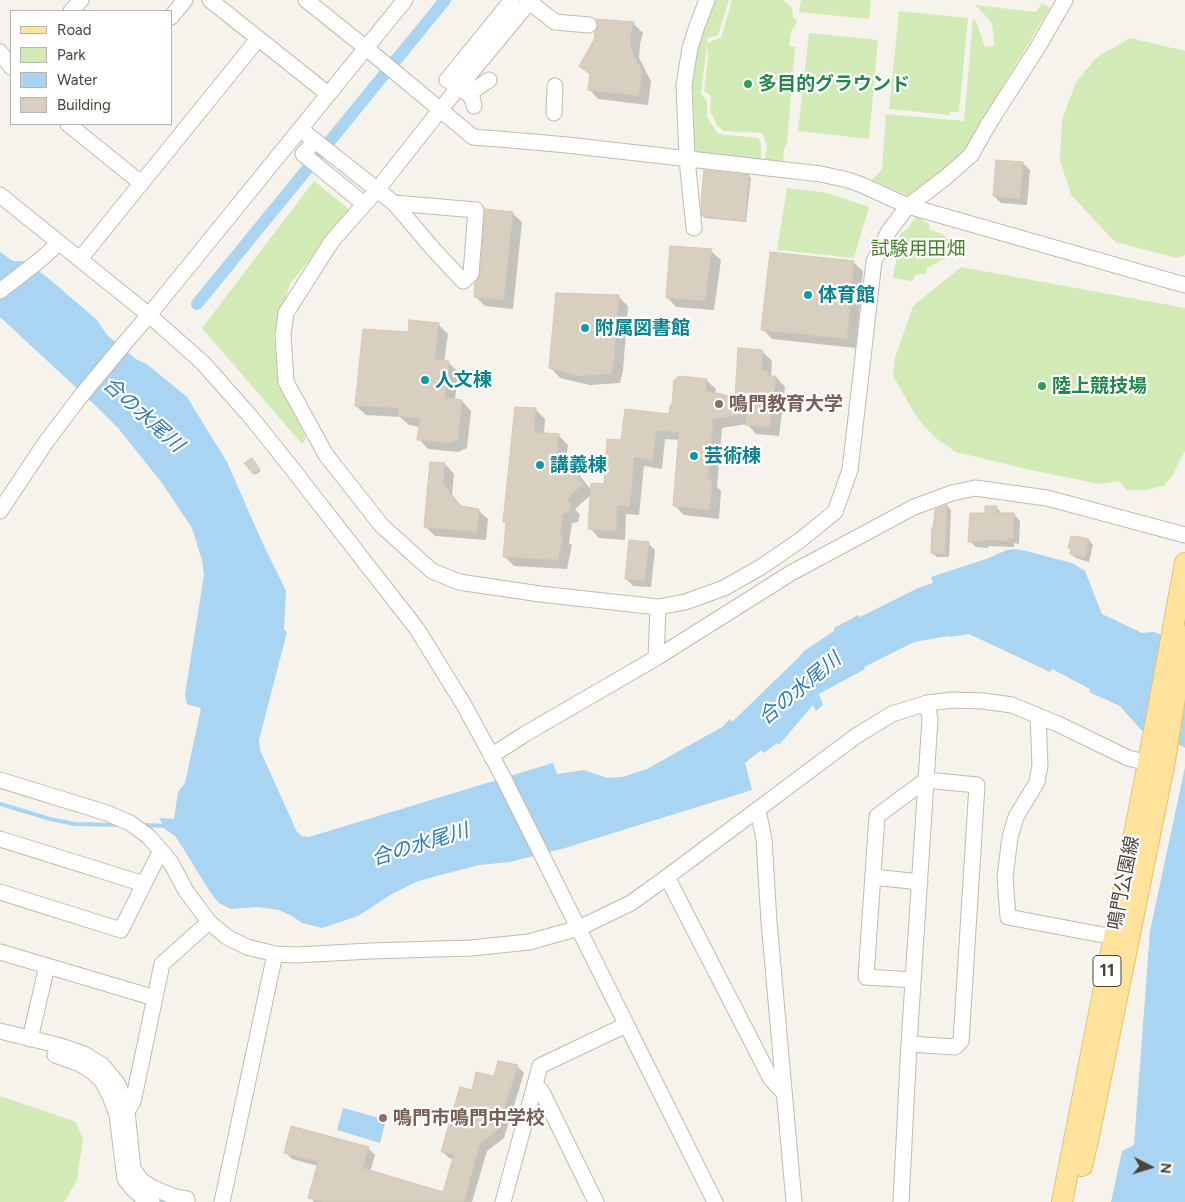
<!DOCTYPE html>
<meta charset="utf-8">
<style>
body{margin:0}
#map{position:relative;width:1185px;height:1202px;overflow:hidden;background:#f6f3ec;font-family:Figtree,sans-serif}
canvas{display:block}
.legend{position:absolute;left:10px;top:10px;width:162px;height:115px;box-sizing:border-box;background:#fff;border:1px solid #b7b4b0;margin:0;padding:6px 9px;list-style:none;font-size:15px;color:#4b4439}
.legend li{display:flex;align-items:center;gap:10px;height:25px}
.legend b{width:25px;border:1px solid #b7b4b0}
.north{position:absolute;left:1125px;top:1142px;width:50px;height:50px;-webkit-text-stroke:4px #fff;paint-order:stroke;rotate:95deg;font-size:14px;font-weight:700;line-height:20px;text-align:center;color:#4b4439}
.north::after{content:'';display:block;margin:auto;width:18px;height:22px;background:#4b4439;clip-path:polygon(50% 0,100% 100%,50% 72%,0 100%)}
</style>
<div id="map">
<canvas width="1185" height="1202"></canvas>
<ul class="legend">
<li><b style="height:6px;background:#ffe39c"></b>Road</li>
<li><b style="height:14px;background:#d2eab5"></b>Park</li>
<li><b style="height:14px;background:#a9d4f2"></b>Water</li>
<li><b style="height:14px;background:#d8cfc1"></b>Building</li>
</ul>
<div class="north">N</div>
</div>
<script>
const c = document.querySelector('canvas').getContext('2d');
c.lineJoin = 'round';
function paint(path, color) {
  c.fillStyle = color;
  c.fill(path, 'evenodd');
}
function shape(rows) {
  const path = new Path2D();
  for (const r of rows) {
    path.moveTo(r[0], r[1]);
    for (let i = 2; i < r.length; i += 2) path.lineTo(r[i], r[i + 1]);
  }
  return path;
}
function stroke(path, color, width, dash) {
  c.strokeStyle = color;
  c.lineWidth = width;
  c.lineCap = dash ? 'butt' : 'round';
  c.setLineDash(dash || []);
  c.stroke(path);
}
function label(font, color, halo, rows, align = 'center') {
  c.font = font + ' Figtree,"Noto Sans JP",sans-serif';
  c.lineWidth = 4.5;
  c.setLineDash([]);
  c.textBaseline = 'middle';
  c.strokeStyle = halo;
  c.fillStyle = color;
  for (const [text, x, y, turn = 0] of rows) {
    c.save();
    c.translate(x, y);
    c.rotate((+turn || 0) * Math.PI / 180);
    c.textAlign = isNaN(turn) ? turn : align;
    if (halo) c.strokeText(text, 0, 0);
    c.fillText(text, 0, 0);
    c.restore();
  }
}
const green = shape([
 [714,0,729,0,718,35,708,38,701,93,707,101,707,117,718,134,758,138,761,143,761,159,729,158,698,153,692,145,688,85,700,32],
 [732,0,783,0,792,8,793,18,797,20,795,26,792,29,789,46,795,47,787,143,784,149,783,162,765,160,767,145,762,133,723,131,717,125,710,111,711,96,704,91,708,57,707,44,713,40,721,38],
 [801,0,871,0,869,19,799,12],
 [1042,3,1050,8,962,154,912,195,906,195,872,180,882,169,886,114,964,121,973,18,976,21,985,47,994,46,994,39,992,24,987,17,975,5,1036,12],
 [899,11,968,18,959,112,950,112,950,115,889,109],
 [809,33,878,40,869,139,798,131],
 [1130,38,1185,51,1185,255,1177,258,1115,242,1071,195,1060,160,1062,120,1076,82,1096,58],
 [314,181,350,210,290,284,274,334,280,383,306,438,302,444,202,328],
 [787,188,828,193,869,207,854,258,777,250],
 [916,216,929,224,929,230,940,233,946,237,951,244,953,250,950,256,927,268,926,274,915,275,912,281,893,278,896,262,895,249,901,233,908,228],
 [961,267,1185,308,1185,451,1172,476,1164,486,1145,490,1126,490,1119,481,1099,484,1031,470,956,452,937,439,924,426,915,414,893,376,895,358,913,306],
 [0,1096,76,1122,83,1139,77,1180,64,1202,0,1202]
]);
const water = shape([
 [0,252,13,261,25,261,48,278,97,320,107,335,136,359,148,365,187,397,227,462,263,544,286,591,284,630,287,632,259,740,260,750,297,832,302,836,309,837,553,763,557,774,584,770,607,778,622,777,647,769,722,727,730,719,732,722,798,658,804,651,834,631,834,628,858,615,860,617,916,589,933,583,931,577,986,559,1007,550,1015,549,1026,551,1072,563,1085,571,1102,614,1142,633,1154,632,1185,644,1185,748,1182,746,1141,730,1120,706,1089,692,1090,689,1052,669,1050,672,969,634,950,637,948,636,914,642,864,667,865,669,819,694,823,705,816,711,813,705,779,745,777,743,764,753,761,750,745,763,752,790,565,848,510,862,479,865,418,881,392,894,358,916,322,928,302,923,292,916,279,910,257,907,231,909,219,903,210,892,183,848,175,836,165,829,159,818,174,819,178,792,185,783,201,708,187,704,185,694,204,575,202,560,192,528,162,483,118,428,96,406,0,317],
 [1185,767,1185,1202,1111,1202,1122,1151,1134,1145,1150,931],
 [343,1108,386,1120,380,1143,337,1130]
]);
const shadow = shape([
 [633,23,643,33,640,44,639,58,651,81,648,105,598,99,589,89,591,76,581,66],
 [1023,163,1030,170,1027,205,1001,203,994,196],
 [749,176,751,178,746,222,705,218,703,216],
 [512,213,522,222,513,309,485,306,475,296],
 [711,251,721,260,714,310,676,307,667,297],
 [853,262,863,271,856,348,772,339,763,329],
 [619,297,628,306,623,370,620,383,590,385,560,378,551,368],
 [438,324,448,334,444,362,448,362,458,372,455,400,462,401,471,411,467,448,458,452,428,449,419,439,420,427,409,425,400,417,366,415,356,406,409,333],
 [763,352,772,361,771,376,773,377,776,377,785,387,779,436,756,434,747,424,722,428,717,487,721,491,719,519,684,515,674,505,680,440,665,439,662,469,644,466,639,515,626,514,625,540,599,538,590,528,592,494,575,509,580,515,578,522,572,523,569,543,572,545,567,569,514,566,504,556,507,524,504,521,516,408,536,410,545,419,544,434,558,435,568,445,566,463,569,463,578,473,592,491,605,485,622,442,671,415,706,380,716,389,715,394,736,400],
 [253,461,261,471,255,475,254,474],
 [445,464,454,474,452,494,462,508,478,510,488,519,486,540,435,536,425,526],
 [947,506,951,510,949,557,937,557,932,553],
 [996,507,1003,514,1014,514,1020,521,1019,544,1014,543,1014,547,989,546,988,548,976,547,970,541,986,514],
 [1076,537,1089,540,1093,545,1089,562,1076,558,1071,554,1072,550,1070,547],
 [648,543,655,550,651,587,633,586,626,579],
 [517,1066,524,1073,504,1138,487,1151,472,1202,314,1202,310,1197,318,1166,292,1159,285,1152,368,1148,375,1155,370,1172,444,1193,454,1159,449,1158,442,1151,472,1092,495,1078]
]);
const stream = shape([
 [0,804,50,819,75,824,120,825],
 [142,825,168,826],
 [155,1197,168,1202]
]);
const canal = shape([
 [197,304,445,0]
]);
const building = shape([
 [596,19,634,22,631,34,630,47,642,71,639,96,588,90,590,74,579,66,594,40,595,32,598,26,598,22,596,19],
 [996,160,1023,162,1020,199,993,196,996,160],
 [704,170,749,175,745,221,702,216,701,200,704,170],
 [485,209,513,212,504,300,474,297,475,283,480,275,485,209],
 [670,246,712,249,705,301,666,298,670,246],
 [770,252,854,261,847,339,761,330,770,252],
 [556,293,619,295,614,360,611,374,579,376,549,368,556,293],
 [409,320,439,323,435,359,449,361,445,398,462,400,458,439,448,443,417,440,420,419,398,416,399,408,355,406,363,329,408,332,409,320],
 [738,348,763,350,762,370,768,371,768,376,776,376,770,427,745,425,746,414,713,419,708,479,712,480,710,510,673,506,679,432,656,431,653,460,634,457,630,507,617,505,616,531,588,529,591,483,604,484,607,439,621,440,625,409,669,414,670,406,672,404,674,380,680,376,707,379,706,392,722,394,735,399,738,348],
 [515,407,536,408,534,432,559,434,556,460,569,462,579,475,579,482,585,482,567,499,571,504,568,513,563,514,560,534,563,535,558,560,503,557,506,522,503,522,515,407],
 [252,458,260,469,253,474,244,463,252,458],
 [430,462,445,463,443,484,461,506,479,509,477,532,424,527,430,462],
 [947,505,945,554,931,553,932,528,933,528,935,509,947,505],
 [985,506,997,506,996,513,1014,513,1014,538,1008,538,1008,541,983,540,983,542,968,542,970,513,985,513,985,506],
 [1071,536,1074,537,1075,536,1089,539,1085,558,1070,554,1071,548,1068,548,1071,536],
 [629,540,649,542,645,581,625,579,629,540],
 [498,1061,518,1065,497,1131,480,1144,464,1202,324,1202,308,1198,318,1162,284,1153,291,1126,369,1147,363,1168,443,1192,454,1154,441,1152,460,1087,472,1090,476,1072,494,1076,498,1061]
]);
const minor = shape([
 [210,0,328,94],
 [306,0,366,48,473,137,511,140,567,145,821,174,848,180,862,185,908,206,1185,285],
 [527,0,555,22,589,25],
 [531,0,440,110,377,190,332,241,286,313,283,335,286,382,326,455,382,526,432,571,459,582,540,594,658,607,685,602,724,588,761,567,799,541,835,512,850,470,874,261,889,231,908,206,945,178,971,155,988,125,1038,47,1065,0],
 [71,11,81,0],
 [171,17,185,0],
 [0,52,11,67],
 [469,95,474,90,489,80],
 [474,106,472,97,459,87,447,80,512,0],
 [554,113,555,86],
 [68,124,141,183],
 [300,129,394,203,434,250,463,281,471,274,476,210,394,203],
 [315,141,303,154,364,204],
 [0,195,149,315,203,363,250,416,290,466,417,629,464,705,503,777,715,1202],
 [694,228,687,159,684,85,690,48,697,26,707,0],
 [80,259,258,39],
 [0,291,40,260,59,243],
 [0,511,46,442,80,397,124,344,149,315,405,0],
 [656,658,658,607],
 [1038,716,1040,765,1037,782,1016,817,1010,837,1005,877,1008,917,1124,939],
 [491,756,525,734,656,658,791,573,914,507,952,493,975,488,1047,498,1185,535],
 [0,780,107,813,130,823,148,836,163,853,171,863,186,891,209,922,227,937,247,947,275,954,296,955,370,951,471,948,529,942,579,928,631,903,667,877,856,736,892,714,927,703,953,700,983,701,1012,705,1060,725,1128,758,1157,765],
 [758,810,764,839,769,922,794,1202],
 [0,839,144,884],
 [667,877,771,1079,784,1093],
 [873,877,920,882],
 [0,892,121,930,157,858,163,853],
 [0,952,155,998],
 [0,1031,61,1046,84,1054,102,1065,117,1083,124,1099,127,1111,133,1169,142,1181,153,1188,175,1197,187,1199,187,1202],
 [30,1039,47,966],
 [909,1044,955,1047,961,1041,977,785,926,780,877,816,866,977,913,980],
 [55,1055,80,1064,93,1072,102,1081,110,1096,117,1115,125,1179,132,1188,143,1198,152,1202],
 [535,1086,541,1090,596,1202],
 [124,1112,127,1111,133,1102,162,964,209,922],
 [222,1202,275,954],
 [503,1202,540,1066,626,1025],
 [901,1202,909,1044,930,719,927,703]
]);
const major = shape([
 [1082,1166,1089,1136,1164,766,1185,636],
 [1062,1202,1148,763,1185,563]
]);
const markers = [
 [748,84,5,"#2e9e5b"],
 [808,295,5,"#0f9aa8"],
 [585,328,5,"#0f9aa8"],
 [425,380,5,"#0f9aa8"],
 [1042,386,5,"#2e9e5b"],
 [719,404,5,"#8d6e63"],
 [694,456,5,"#0f9aa8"],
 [540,465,5,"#0f9aa8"],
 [383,1118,5,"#8d6e63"]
];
const shields = [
 [1107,971,28]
];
const shieldNames = [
 ["11",1107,971]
];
const leisureNames = [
 ["多目的グラウンド",758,84],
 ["陸上競技場",1052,386]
];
const parkNames = [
 ["試験用田畑",918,249]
];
const cultureNames = [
 ["体育館",818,295],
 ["附属図書館",595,328],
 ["人文棟",435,380],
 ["芸術棟",704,456],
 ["講義棟",550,465]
];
const educationNames = [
 ["鳴門教育大学",729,404],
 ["鳴門市鳴門中学校",393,1118]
];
const streetNames = [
 ["鳴門公園線",1124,883,-79]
];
const waterNames = [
 ["合の水尾川",143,415,42],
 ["合の水尾川",800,689,-40],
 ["合の水尾川",420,845,-17]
];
paint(green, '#d2eab5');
paint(water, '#a9d4f2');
paint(shadow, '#0003');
stroke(stream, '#a9d4f2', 4);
stroke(canal, '#a9d4f2', 12);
paint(building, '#d8cfc1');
stroke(building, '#d3c7b4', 1);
stroke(minor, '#c2bbae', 17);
stroke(major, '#e6c16a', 22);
stroke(minor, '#fff', 15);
stroke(major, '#ffe39c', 20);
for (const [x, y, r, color] of markers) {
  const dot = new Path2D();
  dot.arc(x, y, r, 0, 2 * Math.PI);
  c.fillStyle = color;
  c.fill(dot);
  stroke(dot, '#fff', 2);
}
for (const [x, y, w] of shields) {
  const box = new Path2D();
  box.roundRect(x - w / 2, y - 15.5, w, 31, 4);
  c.fillStyle = '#fff';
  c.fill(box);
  stroke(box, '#4b4439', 1);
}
label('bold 18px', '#4b4439', null, shieldNames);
label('bold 19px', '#27864d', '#fff', leisureNames, 'left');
label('19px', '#4a7f2a', '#fff', parkNames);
label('bold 19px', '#0d838f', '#fff', cultureNames, 'left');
label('bold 19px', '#785e54', '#fff', educationNames, 'left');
label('19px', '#4b4439', '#fff', streetNames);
label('italic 20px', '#2e7ab2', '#fff', waterNames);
</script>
